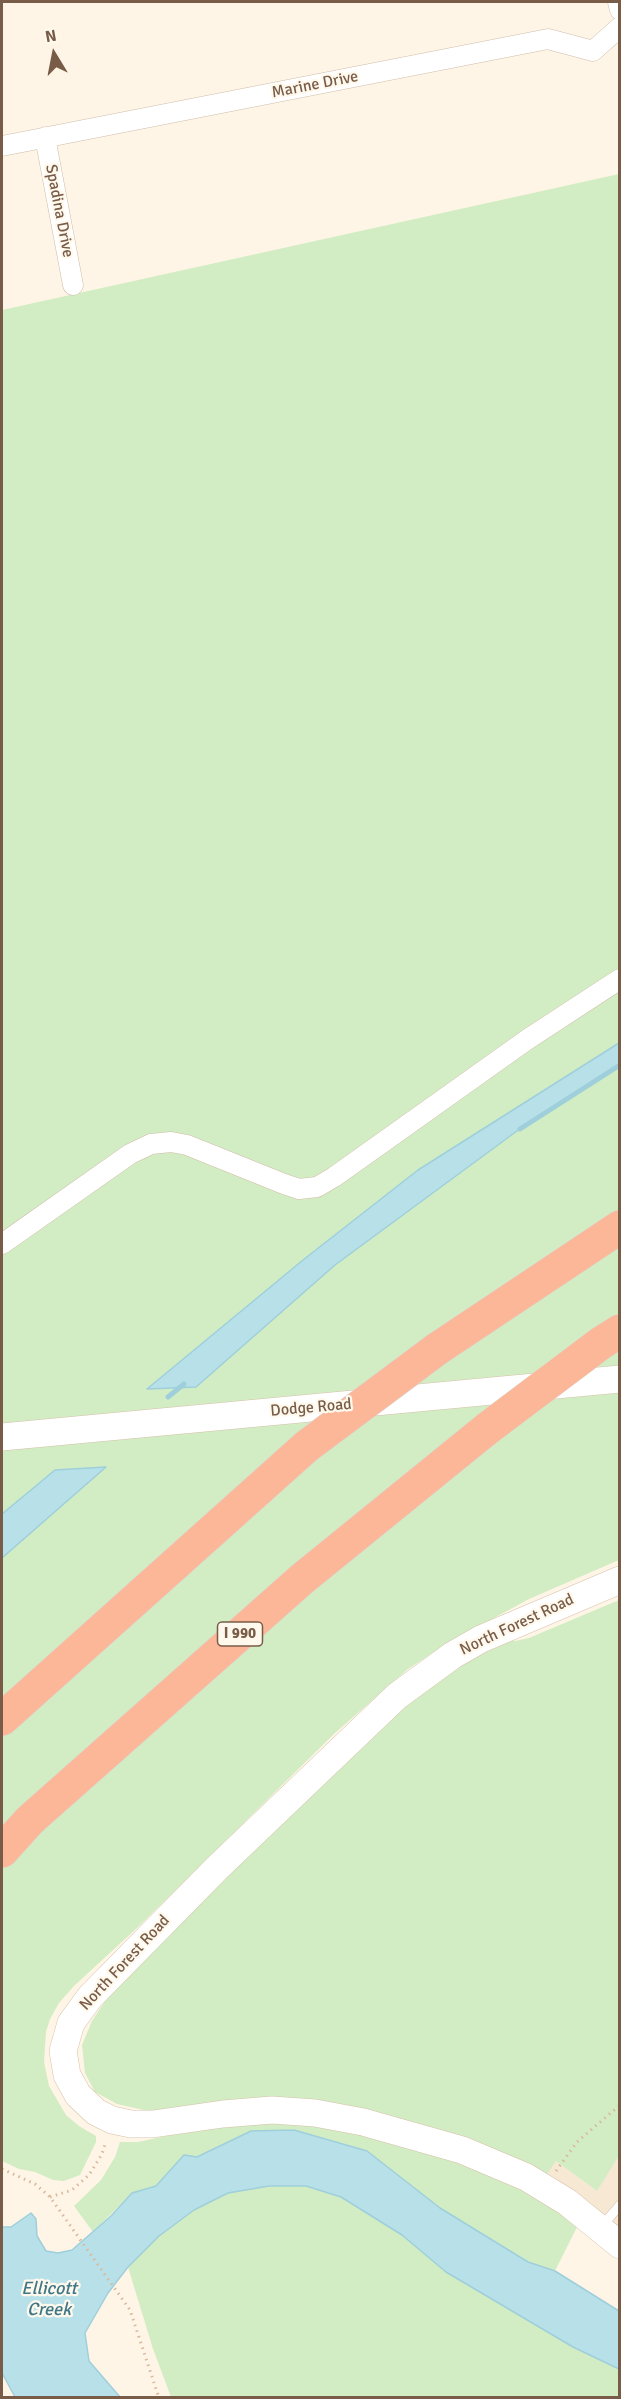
<!DOCTYPE html>
<style>
body{margin:0}
#map{position:relative;width:621px;height:2399px;overflow:hidden;background:#fef5e6;font-family:Signika,sans-serif}
canvas{display:block}
.frame{position:absolute;inset:0;border:3px solid #795c48;pointer-events:none}
.north{position:absolute;left:24px;top:24px;width:60px;height:60px;-webkit-text-stroke:4px #fff9ed;paint-order:stroke;rotate:350deg;font-size:16px;font-weight:700;line-height:24px;text-align:center;color:#795c48}
.north::after{content:'';display:block;margin:auto;width:21px;height:27px;background:#795c48;clip-path:polygon(50% 0,100% 100%,50% 72%,0 100%)}
</style>
<div id="map">
<canvas width="621" height="2399"></canvas>
<div class="frame"></div>
<div class="north">N</div>
</div>
<script>
const c = document.querySelector('canvas').getContext('2d');
c.lineJoin = 'round';
function paint(path, color) {
  c.fillStyle = color;
  c.fill(path, 'evenodd');
}
function shape(rows) {
  const path = new Path2D();
  for (const r of rows) {
    path.moveTo(r[0], r[1]);
    for (let i = 2; i < r.length; i += 2) path.lineTo(r[i], r[i + 1]);
  }
  return path;
}
function stroke(path, color, width, dash) {
  c.strokeStyle = color;
  c.lineWidth = width;
  c.lineCap = dash ? 'butt' : 'round';
  c.setLineDash(dash || []);
  c.stroke(path);
}
function label(font, color, halo, rows, align = 'center') {
  c.font = font + ' Signika,sans-serif';
  c.lineWidth = 4.5;
  c.setLineDash([]);
  c.textBaseline = 'middle';
  c.strokeStyle = halo;
  c.fillStyle = color;
  for (const [text, x, y, turn = 0] of rows) {
    c.save();
    c.translate(x, y);
    c.rotate((+turn || 0) * Math.PI / 180);
    c.textAlign = isNaN(turn) ? turn : align;
    if (halo) c.strokeText(text, 0, 0);
    c.fillText(text, 0, 0);
    c.restore();
  }
}
const residential = shape([
 [619,2154,619,2233,546,2176,556,2161,597,2191]
]);
const green = shape([
 [619,174,619,1560,529,1599,448,1643,408,1669,335,1733,138,1927,74,1986,59,2003,50,2019,46,2032,44,2062,49,2086,66,2115,79,2126,96,2136,96,2142,80,2175,64,2181,53,2180,35,2172,19,2169,2,2161,2,310],
 [619,1600,620,2154,597,2191,556,2161,546,2176,384,2118,148,2111,117,2104,95,2092,85,2073,82,2045,92,2021,107,1998,302,1800,425,1688,458,1665,505,1639,515,1641,529,1638],
 [284,2121,360,2130,500,2176,580,2221,555,2271,528,2262,441,2209,367,2151,251,2131,197,2157,184,2155,156,2187,132,2193,93,2232,74,2206,101,2180,115,2157,120,2142,138,2142,189,2131],
 [269,2186,306,2186,341,2197,402,2235,446,2272,573,2347,619,2369,619,2397,171,2397,153,2349,128,2267,159,2236,194,2210,228,2193]
]);
const water = shape([
 [619,1043,619,1065,521,1128,335,1265,196,1387,147,1389,303,1260,418,1170,619,1043],
 [106,1467,2,1558,2,1514,55,1470,106,1467],
 [294,2130,367,2151,440,2208,528,2262,555,2271,619,2311,619,2369,573,2347,446,2272,402,2235,341,2197,306,2186,269,2186,228,2193,194,2210,159,2236,128,2267,108,2293,85,2333,89,2361,120,2397,15,2397,2,2373,2,2227,11,2227,31,2213,36,2219,37,2236,46,2251,58,2253,72,2250,111,2216,132,2193,156,2186,184,2155,197,2157,251,2131,294,2130]
]);
const stream = shape([
 [520,1129,620,1065],
 [168,1397,184,1384]
]);
const path = shape([
 [2,2169,35,2184,50,2197,130,2310,159,2398],
 [556,2171,577,2142,620,2105],
 [50,2197,72,2190,89,2175,102,2154,106,2141]
]);
const lane = shape([
 [602,2226,620,2205]
]);
const street = shape([
 [618,2,620,10],
 [45,137,73,285],
 [2,146,548,39,593,51,620,27],
 [2,1244,130,1154,151,1144,171,1142,187,1145,284,1184,299,1189,317,1187,334,1177,528,1039,620,979]
]);
const secondary = shape([
 [2,1437,620,1379],
 [620,1580,481,1639,453,1655,397,1696,217,1868,90,1997,71,2023,63,2051,67,2075,78,2095,96,2112,112,2120,131,2124,153,2124,223,2114,272,2110,315,2113,363,2122,462,2150,526,2177,567,2202,620,2245]
]);
const highway = shape([
 [601,1343,620,1331],
 [437,1349,620,1227],
 [2,1719,307,1446],
 [2,1851,30,1820,302,1579,488,1428]
]);
const highwayBridge = shape([
 [488,1428,601,1343],
 [307,1446,437,1349]
]);
const shields = [
 [240,1634,45]
];
const shieldNames = [
 ["I 990",240,1634]
];
const streetNames = [
 ["Marine Drive",315,85,-11],
 ["Spadina Drive",59,211,79],
 ["Dodge Road",311,1408,-5],
 ["North Forest Road",517,1625,-25],
 ["North Forest Road",125,1963,-47]
];
const waterNames = [
 ["Ellicott",49,2289],
 ["Creek",49,2310]
];
paint(residential, '#f6e8d3');
paint(green, '#d2edc3');
paint(water, '#b8e0e9');
stroke(water, '#9ecfdb', 1.5);
stroke(stream, '#9ecfdb', 5);
stroke(lane, '#d0bdaa', 10);
stroke(street, '#d0bdaa', 21);
stroke(secondary, '#d6c0aa', 28);
stroke(highway, '#dcd5cf', 34);
stroke(path, '#dab89e', 3, [1.5, 4.5]);
stroke(lane, '#fff', 9);
stroke(street, '#fff', 20);
stroke(secondary, '#fff', 27);
stroke(highway, '#fcb799', 33);
stroke(highwayBridge, '#dcd5cf', 34, []);
stroke(highwayBridge, '#fcb799', 33);
for (const [x, y, w] of shields) {
  const box = new Path2D();
  box.roundRect(x - w / 2, y - 12, w, 24, 4.5);
  c.fillStyle = '#fff9ed';
  c.fill(box);
  stroke(box, '#795c48', 1.5);
}
label('bold 15px', '#795c48', null, shieldNames);
label('16px', '#795c48', '#fff9ed', streetNames);
label('italic 18px', '#3e7787', '#fff9ed', waterNames);
</script>
